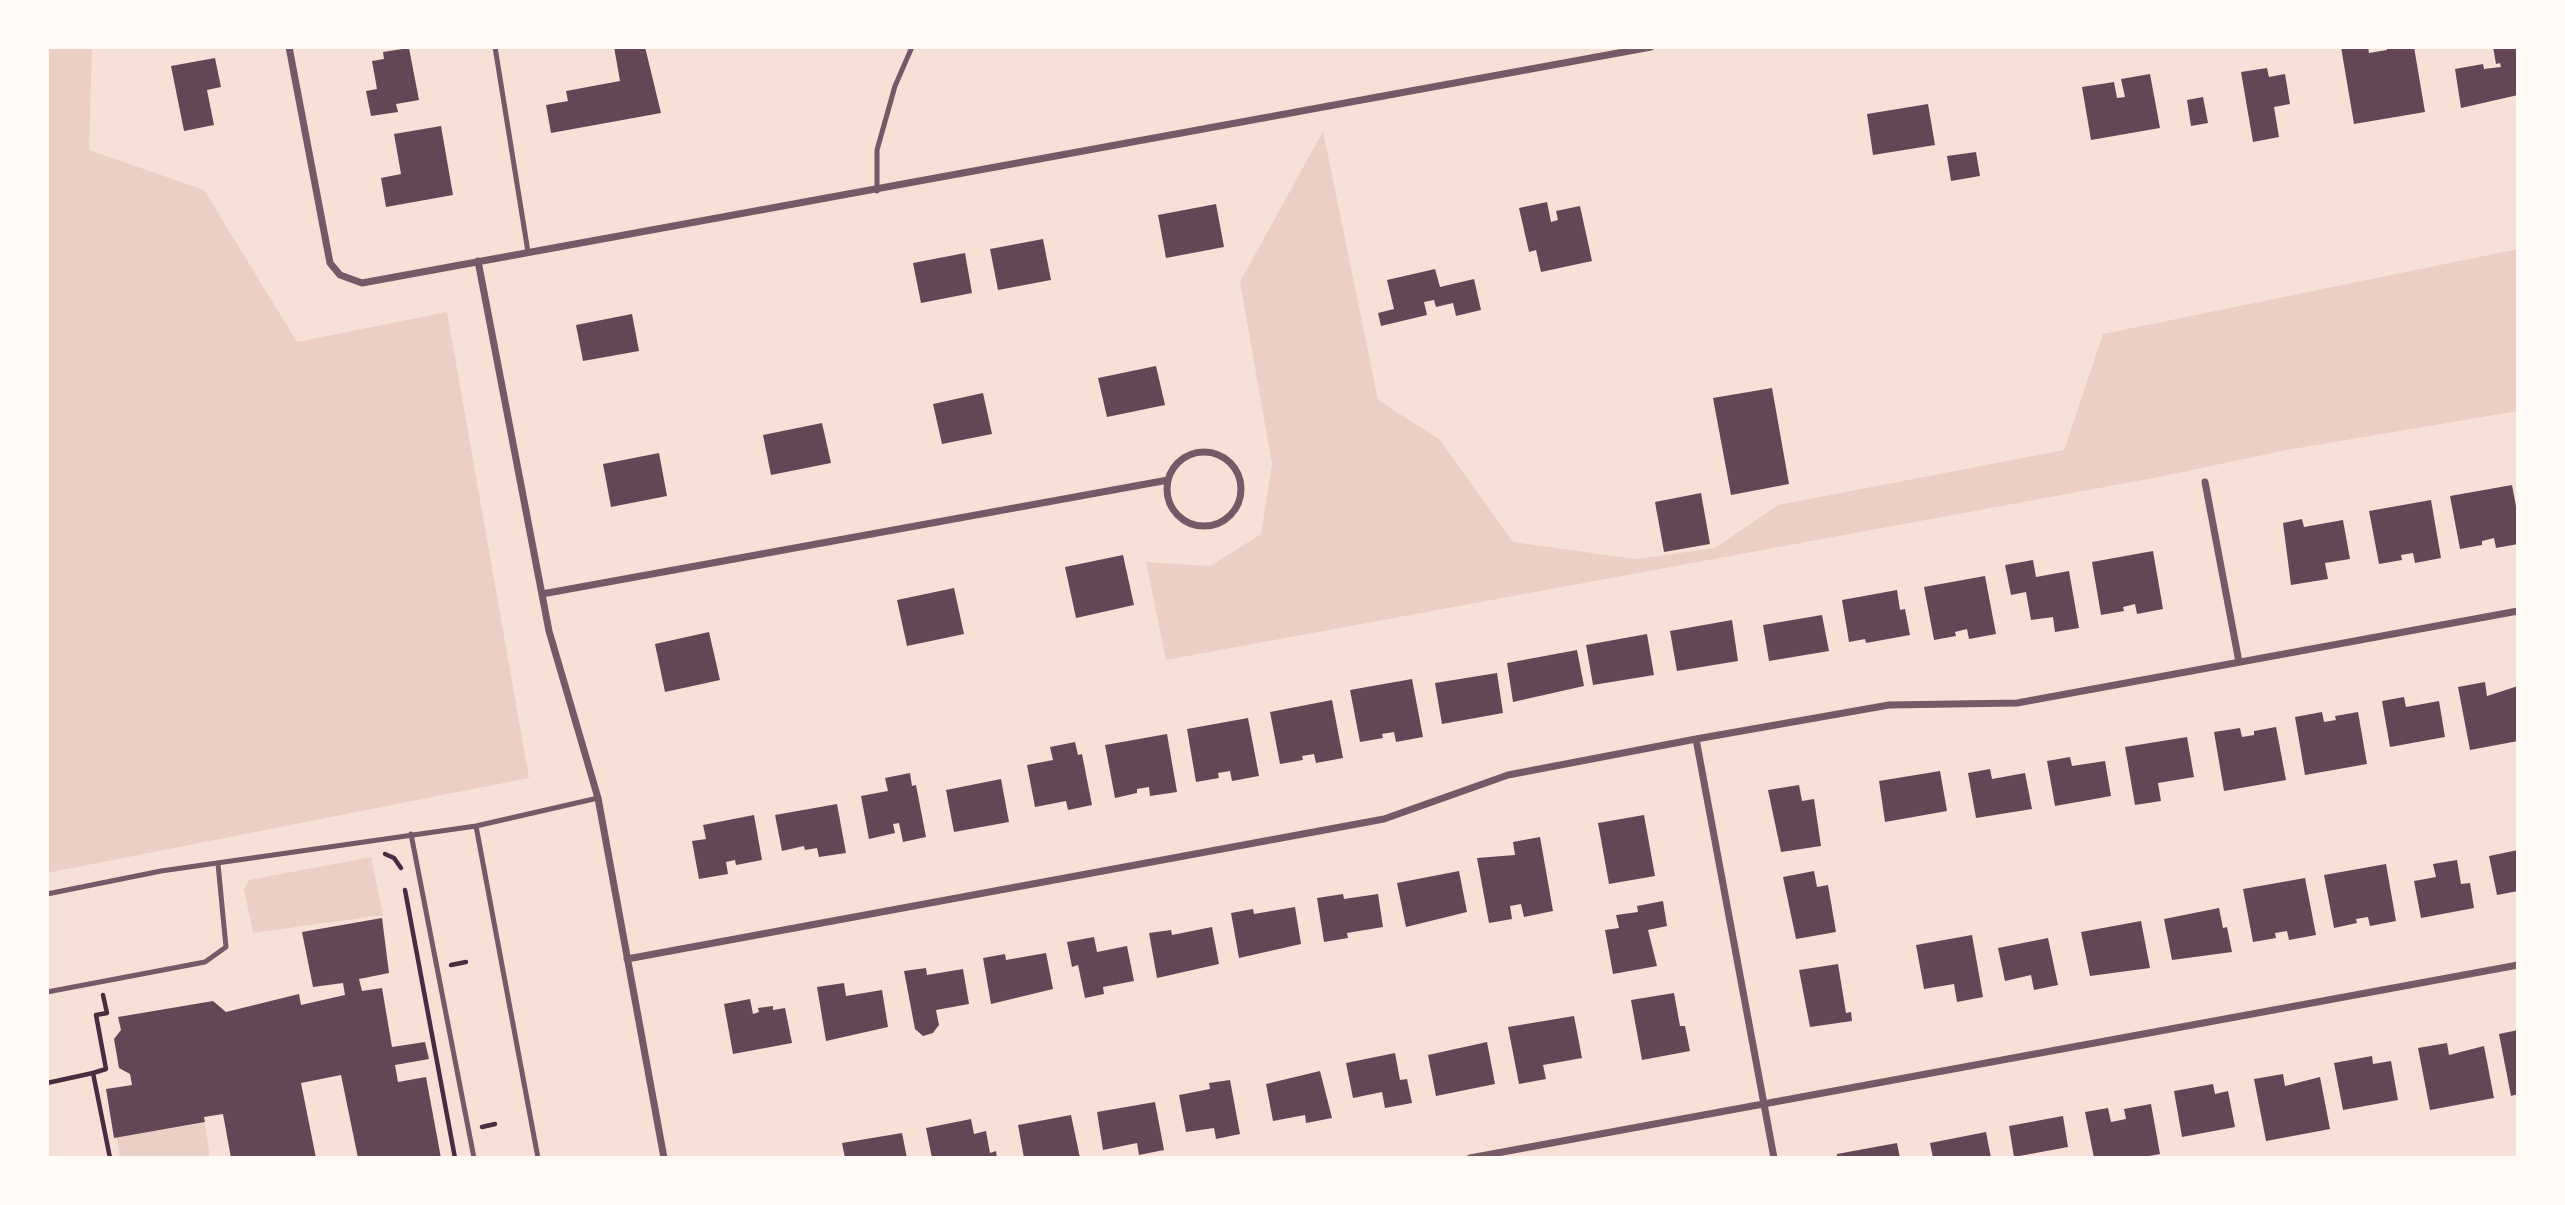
<!DOCTYPE html>
<style>
body{margin:0}
#map{position:relative;width:2565px;height:1205px;overflow:hidden;background:#f7e1d7;font-family:Mulish,sans-serif}
canvas{display:block}
.frame{position:absolute;inset:0;border:49px solid #fffaf5;pointer-events:none}
</style>
<div id="map">
<canvas width="2565" height="1205"></canvas>
<div class="frame"></div>
</div>
<script>
const c = document.querySelector('canvas').getContext('2d');
c.lineJoin = 'round';
function paint(path, color) {
  c.fillStyle = color;
  c.fill(path, 'evenodd');
}
function shape(rows) {
  const path = new Path2D();
  for (const r of rows) {
    if (r.length === 3) {
      path.moveTo(r[0] + r[2], r[1]);
      path.arc(r[0], r[1], r[2], 0, 2 * Math.PI);
      continue;
    }
    path.moveTo(r[0], r[1]);
    for (let i = 2; i < r.length; i += 2) path.lineTo(r[i], r[i + 1]);
  }
  return path;
}
function stroke(path, color, width, dash) {
  c.strokeStyle = color;
  c.lineWidth = width;
  c.lineCap = dash ? 'butt' : 'round';
  c.setLineDash(dash || []);
  c.stroke(path);
}
const green = shape([
 [47,47,92,47,89,150,204,190,297,342,447,312,529,778,47,873],
 [1323,131,1378,400,1439,439,1513,542,1636,559,1715,548,1778,505,2064,450,2103,334,2518,249,2518,411,2287,450,2159,477,1166,660,1146,562,1210,566,1261,534,1272,464,1240,282],
 [371,857,383,915,253,933,244,889,249,880],
 [205,1123,210,1158,120,1158,117,1137]
]);
const building = shape([
 [614,47,645,47,661,113,551,133,546,105,568,101,566,91,620,81],
 [2341,47,2368,47,2369,53,2387,50,2387,47,2414,47,2425,112,2354,124],
 [2493,47,2518,47,2518,95,2461,108,2455,69,2483,64,2484,69,2501,67,2500,63,2496,64],
 [409,48,419,100,396,104,398,112,371,116,366,91,377,89,372,61,384,59,383,52],
 [215,58,221,87,207,90,214,125,184,131,171,66],
 [2267,68,2269,77,2285,74,2290,104,2274,107,2279,137,2253,142,2241,72],
 [2150,74,2160,128,2091,140,2082,87,2114,82,2117,98,2125,97,2121,79],
 [2203,97,2208,123,2191,126,2187,100],
 [1928,104,1935,145,1873,155,1867,114],
 [441,126,453,195,386,207,381,178,401,174,394,134],
 [1976,152,1980,176,1951,181,1947,156],
 [1547,202,1551,222,1558,220,1556,211,1580,206,1592,261,1541,272,1536,250,1529,252,1519,208],
 [1216,204,1224,247,1166,258,1158,215],
 [1043,239,1051,280,998,290,990,249],
 [965,253,972,293,921,303,913,263],
 [1435,269,1440,287,1474,279,1481,310,1456,316,1453,303,1436,307,1434,300,1424,302,1427,315,1381,326,1378,313,1394,309,1387,280],
 [632,314,639,351,583,361,576,325],
 [1156,366,1165,405,1107,417,1098,378],
 [1772,388,1789,484,1731,495,1713,398],
 [983,393,992,434,942,444,933,404],
 [822,423,831,463,771,475,763,435],
 [659,453,667,496,611,507,603,464],
 [2512,485,2518,517,2518,544,2496,548,2494,538,2482,541,2482,545,2460,549,2450,496],
 [1701,493,1710,544,1664,552,1655,502],
 [2431,500,2441,558,2415,563,2413,553,2401,555,2402,560,2379,564,2369,511],
 [2302,519,2304,527,2343,520,2350,559,2325,563,2328,579,2291,585,2283,523],
 [2153,551,2163,609,2137,614,2135,604,2123,607,2124,611,2101,615,2092,562],
 [1123,555,1134,605,1076,618,1065,567],
 [2033,560,2036,577,2069,571,2079,628,2055,632,2053,617,2031,620,2026,592,2011,595,2005,565],
 [1985,576,1996,634,1969,639,1967,629,1955,632,1956,636,1934,640,1924,587],
 [954,588,964,634,907,646,897,600],
 [1897,590,1900,610,1905,609,1910,635,1866,643,1865,639,1849,642,1842,600],
 [1822,615,1829,651,1769,661,1763,625],
 [1732,620,1738,661,1677,671,1670,631],
 [709,632,720,680,665,692,655,644],
 [1647,634,1654,675,1593,685,1586,645],
 [1577,650,1584,686,1513,702,1507,663],
 [1497,673,1503,713,1442,724,1435,683],
 [1412,679,1423,737,1396,742,1394,732,1382,734,1383,738,1360,742,1350,690],
 [2485,682,2487,696,2518,686,2518,741,2470,750,2458,687],
 [2404,697,2406,707,2439,701,2445,737,2390,747,2382,701],
 [1332,700,1343,758,1316,763,1314,754,1302,756,1303,760,1280,764,1270,712],
 [2322,712,2324,722,2336,720,2335,716,2358,712,2367,764,2305,775,2295,717],
 [1248,718,1259,776,1232,781,1230,771,1218,773,1219,778,1196,782,1187,729],
 [2276,727,2286,780,2224,791,2214,732,2240,728,2242,737,2254,735,2254,731],
 [1167,734,1177,792,1150,796,1149,787,1137,789,1137,793,1115,798,1105,745],
 [2187,737,2194,777,2158,783,2161,801,2135,805,2125,747],
 [1075,742,1078,755,1082,754,1092,805,1068,810,1066,801,1035,807,1027,765,1053,760,1050,747],
 [2070,757,2072,766,2105,761,2111,796,2055,806,2047,761],
 [1990,769,1992,779,2025,773,2032,809,1976,818,1968,773],
 [1940,771,1947,811,1885,822,1879,781],
 [910,773,912,786,916,785,926,837,903,842,899,823,893,824,895,833,869,839,861,796,888,791,885,778],
 [1001,779,1009,822,954,832,946,790],
 [1799,785,1802,801,1814,799,1821,846,1781,852,1768,790],
 [837,804,846,853,819,857,817,848,805,850,804,846,782,851,775,815],
 [754,815,762,860,736,865,735,860,726,862,728,874,699,879,692,841,706,839,703,825],
 [1644,815,1655,876,1609,884,1598,823],
 [1540,837,1553,911,1524,917,1521,904,1510,906,1512,919,1489,923,1477,858,1515,855,1513,842],
 [2518,850,2518,891,2497,895,2489,856],
 [2457,860,2461,884,2470,883,2474,908,2421,918,2414,881,2436,877,2433,864],
 [2386,864,2396,921,2370,926,2368,917,2356,919,2357,923,2334,928,2324,875],
 [1459,871,1467,912,1406,927,1397,883],
 [1814,871,1817,887,1828,885,1836,932,1796,939,1783,877],
 [2305,878,2316,935,2289,940,2287,931,2275,933,2276,938,2253,942,2243,889],
 [1343,894,1344,899,1378,894,1383,927,1347,933,1348,938,1324,942,1317,898],
 [1663,901,1667,926,1648,930,1657,966,1613,974,1605,930,1619,928,1616,915,1638,912,1637,906],
 [1295,907,1301,944,1239,958,1231,913,1253,909,1254,914],
 [2219,908,2223,928,2227,927,2232,952,2172,960,2164,919],
 [382,918,389,973,359,979,362,991,382,988,392,1047,425,1042,429,1059,395,1065,398,1082,426,1077,441,1158,358,1158,341,1075,301,1083,316,1158,231,1158,223,1114,204,1117,205,1122,114,1138,106,1089,132,1085,130,1074,119,1068,114,1039,121,1030,118,1017,213,1001,226,1012,299,994,301,1005,345,995,343,983,313,987,302,932],
 [2141,921,2150,968,2090,976,2081,932],
 [1212,927,1219,964,1157,978,1149,933,1171,930,1172,935],
 [1972,935,1983,997,1957,1002,1954,984,1924,989,1916,945],
 [1094,937,1097,952,1127,946,1134,981,1103,987,1104,994,1085,998,1078,965,1072,967,1067,942],
 [2048,938,2058,985,2034,990,2031,975,2005,981,1998,948],
 [1046,953,1053,989,991,1004,983,958,1005,954,1006,960],
 [1838,964,1846,1013,1851,1012,1852,1021,1810,1027,1799,970],
 [926,968,927,975,963,969,969,1004,936,1010,939,1025,933,1033,923,1036,915,1029,904,971],
 [844,983,846,996,882,990,888,1027,826,1041,817,987],
 [1674,993,1680,1026,1685,1026,1690,1051,1642,1060,1631,1000],
 [750,999,753,1014,759,1012,758,1008,773,1006,773,1010,785,1008,792,1043,733,1054,724,1004],
 [1574,1016,1582,1058,1543,1065,1546,1079,1519,1084,1508,1027],
 [2518,1030,2518,1094,2511,1096,2499,1034],
 [1487,1042,1495,1084,1436,1096,1428,1055],
 [2447,1043,2449,1055,2484,1046,2494,1098,2430,1110,2418,1048],
 [1395,1053,1400,1080,1407,1079,1412,1103,1385,1108,1382,1092,1353,1098,1346,1063],
 [2372,1056,2373,1064,2391,1061,2398,1100,2343,1110,2334,1063],
 [1320,1071,1332,1118,1306,1123,1305,1115,1273,1121,1266,1084],
 [2283,1074,2285,1086,2320,1077,2330,1129,2266,1141,2254,1079],
 [1230,1080,1240,1134,1216,1139,1214,1128,1186,1132,1179,1095,1210,1089,1209,1083],
 [2213,1084,2215,1094,2228,1091,2235,1127,2182,1137,2174,1091],
 [1155,1102,1164,1150,1139,1155,1137,1143,1103,1150,1097,1112],
 [2151,1104,2160,1154,2138,1158,2094,1158,2085,1112,2108,1108,2111,1122,2126,1119,2124,1109],
 [1071,1115,1080,1158,1024,1158,1018,1125],
 [2063,1116,2068,1147,2014,1157,2009,1126],
 [971,1119,974,1134,986,1131,990,1153,996,1151,997,1158,932,1158,926,1128],
 [1986,1132,1991,1158,1933,1158,1930,1143],
 [902,1133,907,1158,845,1158,842,1143],
 [1897,1143,1900,1158,1837,1158,1837,1154]
]);
const path = shape([
 [385,854,394,858,401,868],
 [405,890,455,1158],
 [451,965,466,962],
 [93,1073,106,1069,96,1015,107,1013,103,995],
 [47,1083,93,1073,110,1158],
 [482,1127,495,1124]
]);
const service = shape([
 [495,47,528,252],
 [877,191,877,150,895,86,912,47],
 [476,826,538,1158],
 [411,834,474,1158],
 [47,894,161,871,476,826,598,798],
 [47,992,205,962,226,947,218,864]
]);
const minor = shape([
 [289,47,330,263,340,275,362,283,1651,47],
 [478,261,549,631,598,798,664,1158],
 [1204,489,37],
 [2205,482,2239,662],
 [542,594,1168,480],
 [1696,739,1774,1158],
 [627,959,1384,819,1508,775,1696,739,1889,705,2017,703,2518,611],
 [1470,1158,2518,965]
]);
paint(green, '#ebcfc5');
paint(building, '#644757');
stroke(path, '#4a2c40', 4.5);
stroke(service, '#755966', 5);
stroke(minor, '#755966', 7);
</script>
